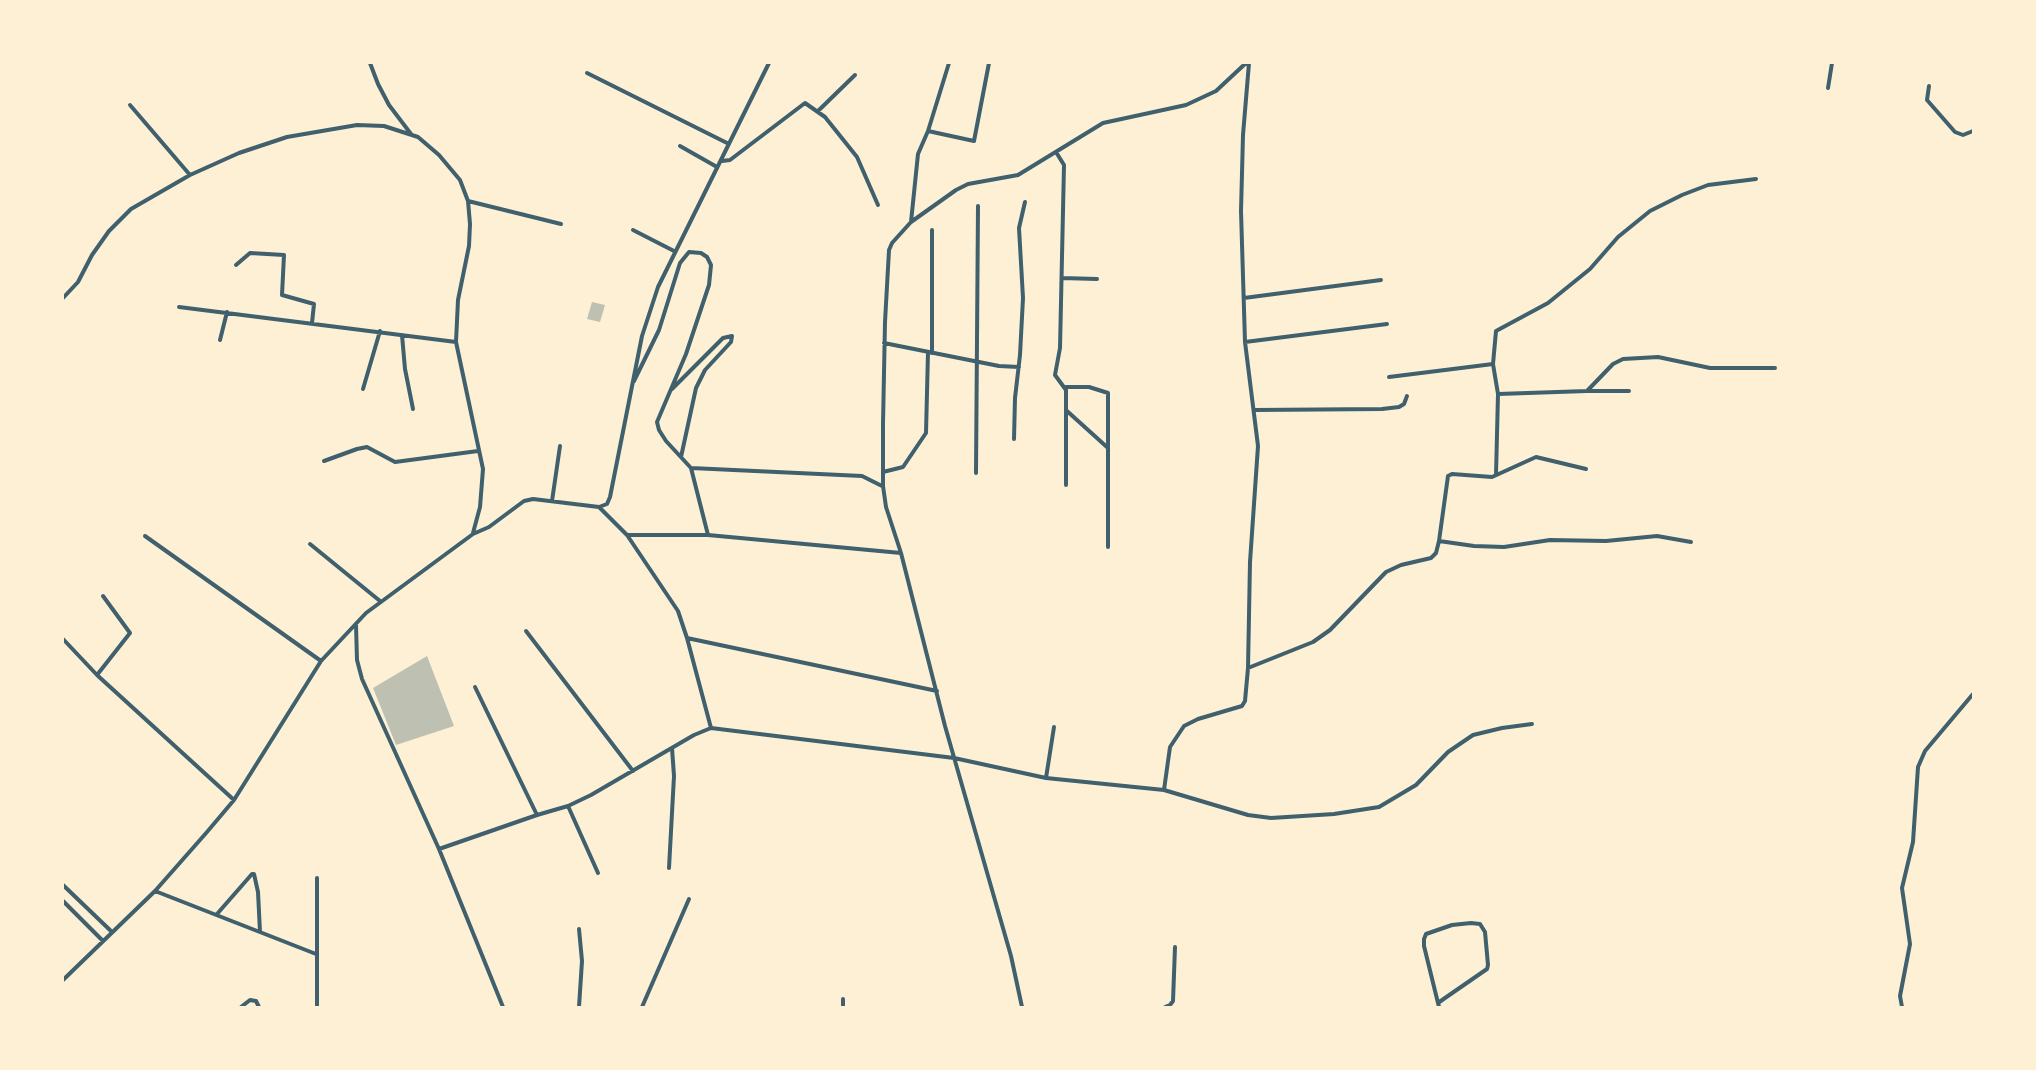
<!DOCTYPE html>
<style>
body{margin:0}
#map{position:relative;width:2036px;height:1070px;overflow:hidden;background:#fdf0d5;font-family:"DM Sans",sans-serif}
canvas{display:block}
.frame{position:absolute;inset:0;border:64px solid #fdf0d5;pointer-events:none}
</style>
<div id="map">
<canvas width="2036" height="1070"></canvas>
<div class="frame"></div>
</div>
<script>
const c = document.querySelector('canvas').getContext('2d');
c.lineJoin = 'round';
function paint(path, color) {
  c.fillStyle = color;
  c.fill(path, 'evenodd');
}
function shape(rows) {
  const path = new Path2D();
  for (const r of rows) {
    path.moveTo(r[0], r[1]);
    for (let i = 2; i < r.length; i += 2) path.lineTo(r[i], r[i + 1]);
  }
  return path;
}
function stroke(path, color, width, dash) {
  c.strokeStyle = color;
  c.lineWidth = width;
  c.lineCap = dash ? 'butt' : 'round';
  c.setLineDash(dash || []);
  c.stroke(path);
}
const building = shape([
 [592,302,605,305,600,322,587,319],
 [427,656,454,726,396,745,373,688]
]);
const minor = shape([
 [370,63,378,84,389,105,411,134],
 [587,73,729,144],
 [1929,86,1927,100,1955,132,1963,135,1973,131],
 [1828,88,1832,63],
 [130,105,190,175],
 [818,111,855,75],
 [928,131,974,141,989,63],
 [680,146,717,167],
 [1056,152,1064,165,1060,348,1055,375,1066,390,1066,485],
 [722,161,730,160,805,103,825,117,857,157,878,205],
 [468,201,561,224],
 [911,222,918,154,928,131,949,63],
 [633,230,674,251],
 [236,265,250,253,284,255,282,295,314,304,312,323],
 [1062,278,1097,279],
 [63,298,78,282,92,255,109,231,131,209,190,175,239,153,287,137,357,125,384,126,418,137,439,155,460,180,468,201,470,224,469,246,458,300,456,342,483,469,480,507,473,533],
 [1244,298,1381,280],
 [179,307,456,342],
 [402,335,405,369,413,409],
 [220,340,227,312],
 [1245,342,1387,324],
 [884,343,999,366,1019,367],
 [932,353,932,230],
 [1389,377,1493,364],
 [634,381,659,330,680,263,689,252,701,253,707,257,711,265,709,285,686,354,657,422,659,430,666,441,691,468,708,535],
 [1066,387,1089,387,1108,393,1108,547],
 [363,389,380,331],
 [672,389,723,338,732,336,731,342,705,370,696,388,681,457],
 [1588,391,1629,391],
 [1498,394,1587,391,1613,364,1623,359,1658,357,1710,368,1775,368],
 [1254,410,1382,409,1399,407,1404,404,1407,396],
 [1067,411,1108,448],
 [1014,439,1015,398,1020,355,1023,298,1019,228,1025,202],
 [324,461,357,449,367,447,395,462,478,451],
 [691,468,862,476,882,486],
 [883,472,903,467,926,433,928,352],
 [976,473,978,206],
 [1496,475,1498,394,1493,364,1496,331,1548,303,1590,269,1618,237,1650,211,1682,195,1708,185,1756,179],
 [552,501,560,446],
 [599,507,627,535,678,611,687,638,711,728],
 [627,535,708,535,901,553],
 [145,536,321,661],
 [1439,541,1474,546,1504,547,1550,540,1606,541,1657,536,1691,542],
 [310,544,380,601],
 [356,625,357,660,362,679,439,849,503,1007],
 [526,631,633,771],
 [687,638,937,691],
 [63,639,97,675,234,800],
 [1248,668,1313,642,1330,630,1386,572,1401,565,1431,558,1436,553,1439,541,1448,476,1452,474,1492,477,1536,457,1586,469],
 [97,675,130,633,103,596],
 [475,687,537,815],
 [1046,778,1054,727],
 [1164,790,1170,747,1184,726,1198,719,1242,706,1245,701,1248,668,1250,562,1258,446,1245,342,1241,211,1243,135,1249,63],
 [568,806,598,873],
 [439,849,537,815,568,806,591,795,694,735,711,728,954,758,1046,778,1164,790,1248,815,1271,818,1334,814,1379,807,1416,785,1448,752,1473,735,1502,728,1532,724],
 [669,868,674,776,672,748],
 [317,878,317,1007],
 [63,885,112,932],
 [155,891,316,954],
 [63,901,103,941],
 [217,914,252,874,254,874,258,892,260,932],
 [579,929,582,961,579,1007],
 [63,980,155,891,207,832,234,800,321,661,366,613,473,534,489,527,524,501,533,499,599,507,607,504,610,497,642,336,658,287,769,63],
 [843,999,843,1007],
 [1438,1003,1424,946,1424,939,1426,934,1452,925,1471,923,1480,924,1485,932,1488,965,1487,969,1445,998,1438,1003,1439,1007],
 [241,1007,250,1000,256,1001,259,1007],
 [642,1007,689,899],
 [1022,1007,1011,956,945,726,901,553,886,507,883,486,883,424,885,322,889,250,892,243,911,222,956,190,968,184,1018,175,1103,123,1186,105,1216,91,1246,63],
 [1165,1007,1170,1005,1173,1001,1175,947],
 [1902,1007,1900,996,1910,944,1902,888,1913,842,1918,767,1925,751,1973,694]
]);
paint(building, '#bec0b2');
stroke(minor, '#3f606c', 4);
</script>
